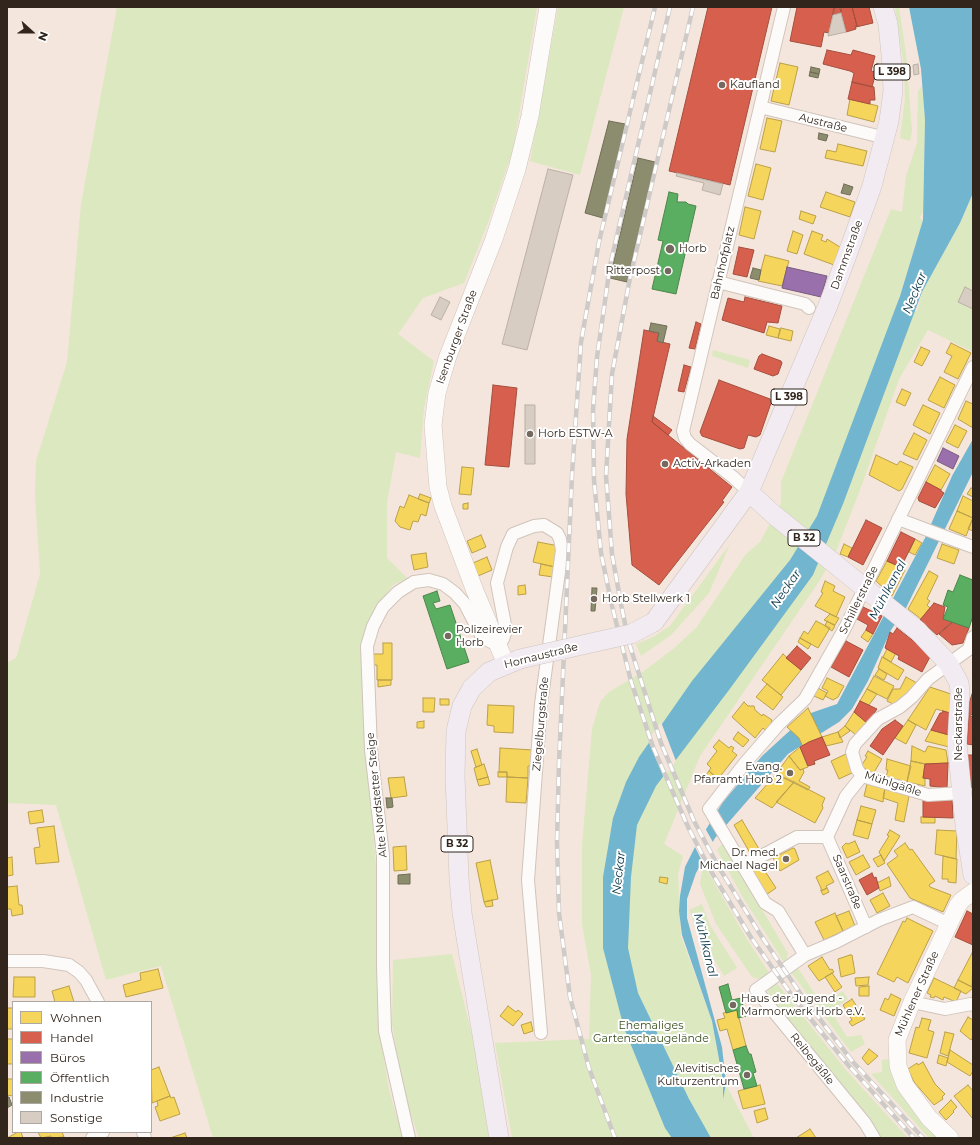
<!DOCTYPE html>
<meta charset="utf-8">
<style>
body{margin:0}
#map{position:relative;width:980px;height:1145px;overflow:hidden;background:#f4e6dc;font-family:Montserrat,sans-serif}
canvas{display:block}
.frame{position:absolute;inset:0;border:8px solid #31251c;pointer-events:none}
.legend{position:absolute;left:12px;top:1001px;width:140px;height:132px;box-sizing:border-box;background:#fff;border:1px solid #ada8a4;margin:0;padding:5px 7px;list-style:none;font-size:12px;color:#31251c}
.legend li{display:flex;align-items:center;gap:8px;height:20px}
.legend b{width:20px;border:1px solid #ada8a4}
.north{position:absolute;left:12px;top:12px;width:40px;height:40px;-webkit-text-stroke:3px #fff;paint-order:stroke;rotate:111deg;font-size:11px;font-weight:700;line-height:16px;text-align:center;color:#31251c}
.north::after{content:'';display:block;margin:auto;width:14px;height:18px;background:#31251c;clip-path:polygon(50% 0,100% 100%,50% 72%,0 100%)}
</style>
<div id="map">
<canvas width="980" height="1145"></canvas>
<div class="frame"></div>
<ul class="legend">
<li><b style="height:11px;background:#f6d55c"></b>Wohnen</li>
<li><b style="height:11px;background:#d6604d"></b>Handel</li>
<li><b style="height:11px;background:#9970ab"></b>Büros</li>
<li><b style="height:11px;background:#5aae61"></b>Öffentlich</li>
<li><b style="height:11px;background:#8c8c6e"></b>Industrie</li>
<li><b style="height:11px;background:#d8cdc3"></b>Sonstige</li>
</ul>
<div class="north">N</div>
</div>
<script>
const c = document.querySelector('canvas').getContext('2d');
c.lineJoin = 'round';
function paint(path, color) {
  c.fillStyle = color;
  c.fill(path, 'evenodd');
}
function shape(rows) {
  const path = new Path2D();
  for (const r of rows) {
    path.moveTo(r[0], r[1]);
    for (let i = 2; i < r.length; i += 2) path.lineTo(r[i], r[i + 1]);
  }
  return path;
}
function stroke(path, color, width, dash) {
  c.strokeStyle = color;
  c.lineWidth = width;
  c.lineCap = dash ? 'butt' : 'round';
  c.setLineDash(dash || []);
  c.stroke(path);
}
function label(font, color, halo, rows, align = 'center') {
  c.font = font + ' Montserrat,sans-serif';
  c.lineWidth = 4;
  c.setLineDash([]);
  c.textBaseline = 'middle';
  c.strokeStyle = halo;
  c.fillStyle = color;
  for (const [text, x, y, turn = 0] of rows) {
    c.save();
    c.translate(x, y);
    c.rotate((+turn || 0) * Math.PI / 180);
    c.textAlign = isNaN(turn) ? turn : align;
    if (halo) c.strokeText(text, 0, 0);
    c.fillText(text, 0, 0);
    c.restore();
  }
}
const green = shape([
 [117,7,537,7,513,150,489,220,464,283,423,298,398,334,434,361,424,408,420,458,396,452,387,503,387,558,408,579,394,584,377,606,362,641,372,816,376,866,380,1036,389,1090,403,1138,213,1138,161,966,106,980,56,805,7,803,7,663,16,658,40,574,35,496,36,461,67,362,81,204],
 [558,7,624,7,580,175,530,161],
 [895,7,899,7,906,54,912,131,910,141,900,138,905,99,904,67],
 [922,86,925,120,923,212,919,218,923,220,896,308,917,311,922,292,960,223,973,193,973,352,928,330,899,379,863,482,835,554,820,580,700,756,664,844,683,856,678,874,681,936,712,1021,722,1077,754,1138,512,1138,495,1043,589,1039,591,975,582,924,582,845,592,729,600,702,609,692,644,671,673,649,696,628,746,554,760,542,781,503,781,482,891,209,902,212,906,176,917,143,918,91],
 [713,350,750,360,748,368,712,356],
 [730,544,709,593,671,635,641,656,636,644,653,637,670,626],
 [723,843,786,950,788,954,785,964,742,896,717,850],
 [705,867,748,941,770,974,758,979,752,977,716,924,700,884,702,871],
 [702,904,710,925,737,968,724,976,698,933,689,910],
 [452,954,475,1047,489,1138,419,1138,403,1092,392,1024,393,960],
 [796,968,798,968,822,1005,843,991,848,999,831,1011,847,1037,861,1035,865,1044,851,1052,790,971],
 [775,981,845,1069,908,1138,879,1138,869,1121,769,995,768,990],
 [890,1059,897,1088,908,1104,941,1138,929,1138,871,1074,882,1072,882,1060]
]);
const water = shape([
 [909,7,973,7,973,193,960,223,922,292,843,504,813,575,729,690,656,786,637,825,631,877,628,948,638,993,689,1099,711,1138,672,1138,665,1128,624,1028,603,948,603,877,613,818,626,782,639,757,692,681,790,560,817,516,900,296,923,220,925,120,921,69],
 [973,439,973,472,906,608,891,630,868,681,852,709,839,722,788,754,715,838,696,873,687,899,687,918,722,1047,726,1083,723,1099,723,1081,712,1021,682,935,679,911,680,896,685,867,695,847,723,802,762,756,808,714,837,704,925,538,952,476]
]);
const pier = shape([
 [661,722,676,761,664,778,648,740],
 [705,828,714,844,703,863,694,845]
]);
const homes = shape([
 [780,63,798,67,789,105,771,101,780,63],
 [850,99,878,106,874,122,847,115,850,99],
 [767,118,782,121,775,152,760,149,767,118],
 [838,144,867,151,863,166,825,158,827,150,836,152,838,144],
 [756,164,771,168,763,200,748,196,756,164],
 [826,192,855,202,850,217,820,207,826,192],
 [745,207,761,211,754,239,739,235,745,207],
 [801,211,816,216,813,224,799,219,801,211],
 [793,231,803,235,797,254,787,251,793,231],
 [812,231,823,235,821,240,826,242,827,239,840,247,834,265,804,254,812,231],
 [765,255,789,261,782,286,758,281,765,255],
 [769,326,780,329,778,338,766,335,769,326],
 [781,328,793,331,791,341,778,338,781,328],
 [951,343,971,353,958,379,944,372,952,356,946,353,951,343],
 [921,347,930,351,922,366,914,362,921,347],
 [940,377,955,385,944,408,928,400,940,377],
 [902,389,911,393,905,406,896,402,902,389],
 [966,401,973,404,973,428,958,419,966,401],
 [923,405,940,413,930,434,913,425,923,405],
 [955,425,967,431,958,448,946,442,955,425],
 [914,433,927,440,917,460,903,454,914,433],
 [876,455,897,465,900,461,913,467,902,489,899,491,869,475,876,455],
 [935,465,950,474,941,490,926,482,935,465],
 [462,467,474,468,471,495,459,494,462,467],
 [971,488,973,489,973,497,967,494,971,488],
 [420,494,431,498,429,503,418,499,420,494],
 [409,495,429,503,426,516,421,514,418,522,413,521,410,530,400,527,395,521,400,506,404,508,409,495],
 [963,496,973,501,973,518,957,511,963,496],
 [468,503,468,509,463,509,463,504,468,503],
 [957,511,973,518,966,536,949,529,957,511],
 [972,520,973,520,973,531,968,529,972,520],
 [481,535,486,547,472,553,467,541,481,535],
 [915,539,922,543,915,555,909,552,915,539],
 [538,542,559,546,555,567,533,562,538,542],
 [844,544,852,548,848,557,840,554,844,544],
 [942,544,959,550,954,564,937,558,942,544],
 [426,553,428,567,414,570,411,555,426,553],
 [487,557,492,570,478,576,473,563,487,557],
 [887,561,905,570,892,596,876,581,887,561],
 [541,564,555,567,553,577,539,575,541,564],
 [929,571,938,576,927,599,930,601,927,605,930,608,921,619,908,609,929,571],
 [825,581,835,586,833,591,845,597,836,617,815,606,823,593,821,592,825,581],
 [525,585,526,594,518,595,518,586,525,585],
 [830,614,839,618,835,625,824,620,830,614],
 [816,621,830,628,818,648,800,638,804,631,808,634,816,621],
 [827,621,835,626,832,631,825,626,827,621],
 [866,630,873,634,868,642,861,637,866,630],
 [800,638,811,644,808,649,798,642,800,638],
 [383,643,392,643,392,680,377,680,377,665,372,665,372,654,383,654,383,643],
 [887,649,896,653,891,662,883,657,887,649],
 [783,654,801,670,781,695,762,680,783,654],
 [882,657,904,670,898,680,878,668,882,657],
 [879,669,887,674,884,680,875,675,879,669],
 [874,676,894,686,887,699,867,689,874,676],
 [906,677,917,683,897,706,887,701,893,689,900,689,906,677],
 [827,678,844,686,838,697,833,700,825,696,828,691,822,688,827,678],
 [378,680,391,680,391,685,378,687,378,680],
 [767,684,783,697,773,710,756,697,767,684],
 [930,687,951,694,950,713,936,709,926,730,908,720,930,687],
 [818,688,827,693,823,700,814,696,818,688],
 [867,689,877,694,869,705,860,701,867,689],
 [423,698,435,698,434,712,423,712,423,698],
 [440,699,449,699,449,705,440,705,440,699],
 [744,702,748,706,754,706,755,710,762,716,763,714,772,720,771,724,765,730,763,728,755,738,732,717,744,702],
 [488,705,514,706,513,733,494,732,494,726,487,725,488,705],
 [808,708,822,737,809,742,803,747,799,738,787,727,808,708],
 [854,712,867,723,856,735,845,726,854,712],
 [908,720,916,725,906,744,895,738,908,720],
 [424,721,424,728,417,728,417,722,424,721],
 [845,726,850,731,840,738,838,732,845,726],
 [931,730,949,735,949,747,925,741,931,730],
 [738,732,749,740,743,747,733,739,738,732],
 [838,732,843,742,826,746,822,737,838,732],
 [719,740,729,748,731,746,734,748,732,751,737,755,718,779,709,771,711,768,707,764,717,751,713,747,719,740],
 [912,746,925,752,928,746,946,750,948,763,925,764,911,761,912,746],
 [800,747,808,767,800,770,789,756,800,747],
 [500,748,533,750,532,766,528,766,528,778,507,777,507,772,499,772,500,748],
 [477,749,482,765,476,767,471,751,477,749],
 [868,751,882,759,873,774,861,766,867,757,865,756,868,751],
 [846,754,854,772,839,779,831,761,846,754],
 [789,756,800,770,803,769,804,772,799,781,810,787,808,790,776,774,789,756],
 [887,759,911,766,907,782,886,777,888,770,886,770,887,759],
 [911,761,925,764,923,778,925,779,925,786,907,782,911,761],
 [484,764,488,777,477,780,474,768,484,764],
 [709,771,718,779,714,783,705,776,709,771],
 [498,772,507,772,507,777,498,777,498,772],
 [776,774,794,782,772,808,755,798,776,774],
 [404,777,407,796,391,798,388,778,404,777],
 [488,777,490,784,479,786,477,780,488,777],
 [507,777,528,778,526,803,506,802,507,777],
 [794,782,825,798,822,805,823,808,815,823,776,802,794,782],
 [867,784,885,788,883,802,864,796,867,784],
 [885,788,909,796,904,822,895,820,898,803,883,798,885,788],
 [861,806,876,810,872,824,857,820,861,806],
 [42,810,44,822,30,824,28,812,42,810],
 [921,817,935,817,935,823,921,823,921,817],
 [742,820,759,849,750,853,734,825,742,820],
 [857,820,872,824,868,839,853,835,857,820],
 [54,826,59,862,36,864,34,848,40,847,37,828,54,826],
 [890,830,900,836,884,861,879,852,889,836,887,835,890,830],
 [937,830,957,831,956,859,935,854,937,830],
 [855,841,860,852,847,858,842,847,846,843,848,844,855,841],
 [905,843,910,850,912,849,935,881,929,885,930,887,951,895,943,912,910,898,887,864,898,856,894,851,905,843],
 [406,846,407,870,394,871,393,847,406,846],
 [793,848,795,849,799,860,780,871,773,858,793,848],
 [863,855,870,867,856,875,849,862,863,855],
 [881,855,885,863,878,867,873,859,881,855],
 [943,856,957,859,956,883,948,882,948,879,942,879,943,856],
 [12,857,13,875,7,876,7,858,12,857],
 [490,860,498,899,484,902,476,863,490,860],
 [761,865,776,888,766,895,751,871,761,865],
 [828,871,834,882,826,886,827,888,821,891,821,888,816,877,828,871],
 [660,877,668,878,667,884,659,882,660,877],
 [889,877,891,886,880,891,877,883,889,877],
 [17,886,19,905,22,905,23,914,12,916,11,909,7,909,7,887,17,886],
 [827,888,829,892,823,895,821,891,827,888],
 [883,893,890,906,877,913,870,900,883,893],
 [492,900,493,906,486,907,484,902,492,900],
 [849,911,855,926,843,931,836,916,849,911],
 [835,913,843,931,824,940,815,922,835,913],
 [907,918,933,931,908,983,897,977,894,982,877,974,903,921,905,922,907,918],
 [972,953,973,954,972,987,958,980,972,953],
 [850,955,852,955,855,973,841,977,838,959,850,955],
 [822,957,830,970,832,969,834,972,819,981,808,966,822,957],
 [158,969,163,988,126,997,123,985,141,980,140,973,158,969],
 [832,973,842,987,835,992,825,977,832,973],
 [14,977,35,977,35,997,13,997,14,977],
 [869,977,868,985,856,986,855,978,869,977],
 [934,978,961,991,956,1002,944,997,943,1000,935,996,934,998,930,997,931,995,927,993,934,978],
 [958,980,972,987,973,988,966,994,954,988,958,980],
 [69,986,74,1002,55,1002,52,991,69,986],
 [869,986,869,996,859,996,859,987,869,986],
 [891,994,901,999,894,1016,880,1010,885,998,888,1000,891,994],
 [852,999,865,1019,852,1026,849,1022,852,1020,843,1005,852,999],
 [508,1006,516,1012,518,1010,523,1014,513,1026,500,1016,508,1006],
 [7,1008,13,1008,13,1029,7,1029,7,1008],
 [737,1010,746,1046,733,1050,727,1029,720,1031,717,1020,725,1018,723,1013,737,1010],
 [968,1017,973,1020,973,1037,971,1040,960,1031,968,1017],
 [922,1018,931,1020,928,1030,934,1032,927,1058,909,1053,916,1027,919,1028,922,1018],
 [531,1022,533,1031,524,1034,521,1025,531,1022],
 [945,1032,954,1034,948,1056,940,1053,945,1032],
 [7,1039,13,1039,13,1064,7,1064,7,1039],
 [869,1049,878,1056,868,1065,862,1058,869,1049],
 [950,1050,973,1065,973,1071,970,1076,947,1062,950,1050],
 [939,1055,948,1058,946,1066,937,1063,939,1055],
 [923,1062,935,1084,945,1094,942,1097,943,1099,934,1105,914,1082,908,1069,917,1063,918,1065,923,1062],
 [159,1067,170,1096,152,1103,151,1070,159,1067],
 [7,1079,13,1079,13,1096,7,1095,7,1079],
 [760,1085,765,1104,743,1109,738,1091,760,1085],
 [968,1085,973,1091,973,1119,954,1096,968,1085],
 [170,1096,171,1098,174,1097,180,1114,160,1121,155,1107,158,1106,157,1101,170,1096],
 [951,1100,957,1107,953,1111,954,1112,946,1120,939,1112,951,1100],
 [765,1108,768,1119,757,1123,754,1111,765,1108],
 [810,1129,816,1138,796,1138,810,1129],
 [18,1132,21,1132,23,1138,7,1138,18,1132],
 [38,1132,62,1132,64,1137,52,1138,51,1136,41,1138,38,1132],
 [185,1133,187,1138,170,1138,185,1133]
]);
const shops = shape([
 [708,7,772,7,730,185,722,183,720,190,713,189,714,181,669,171,708,7],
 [797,7,834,7,829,33,824,32,821,47,790,41,797,7],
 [835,7,841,7,841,13,833,15,835,7],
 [841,7,852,7,857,26,855,26,856,29,846,32,840,8,841,7],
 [852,7,869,7,873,23,856,27,857,26,852,7],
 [827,50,851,55,853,50,875,56,871,71,876,72,872,87,852,82,854,73,850,71,823,64,827,50],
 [852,82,874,87,875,100,870,100,870,104,848,99,852,82],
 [739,247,754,250,747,277,733,274,739,247],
 [745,297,782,306,778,323,767,322,764,333,722,320,728,298,744,302,745,297],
 [696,322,701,324,695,349,689,348,696,322],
 [644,330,659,333,657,341,670,344,652,422,732,487,722,501,724,502,659,585,632,565,626,494,627,439,644,330],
 [762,354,781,361,782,363,778,374,773,376,754,369,759,356,762,354],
 [684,365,691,367,684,392,678,391,684,365],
 [719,380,770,399,771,403,760,435,756,437,748,435,744,448,740,449,702,436,700,432,719,380],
 [493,385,517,388,509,467,485,465,493,385],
 [653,416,672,430,668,435,652,422,653,416],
 [926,482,941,490,941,491,944,493,935,508,919,501,918,498,926,482],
 [866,520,882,528,863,565,848,557,866,520],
 [901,532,915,539,901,567,887,561,901,532],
 [934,603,945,607,943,619,952,622,937,635,920,620,934,603],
 [863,607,882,616,873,634,866,630,868,625,857,619,863,607],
 [953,622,969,628,963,643,952,645,939,634,953,622],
 [897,628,931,655,922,672,898,659,899,656,885,648,890,632,893,634,897,628],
 [846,641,863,650,849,677,831,667,846,641],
 [797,646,811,658,801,670,786,658,797,646],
 [973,691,973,715,966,713,973,691],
 [860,701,877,709,867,723,854,712,860,701],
 [943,711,950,713,949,735,931,730,940,713,942,713,943,711],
 [969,715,973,717,973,745,967,744,969,715],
 [895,720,903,726,883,755,870,746,882,729,895,720],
 [822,737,830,755,814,761,815,764,808,766,800,747,809,742,822,737],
 [963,755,973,755,973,787,965,788,963,755],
 [948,763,947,788,930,786,930,779,923,778,925,764,948,763],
 [923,797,952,797,953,818,923,817,923,797],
 [872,873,874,878,876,877,879,888,867,895,859,880,872,873],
 [967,911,973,914,973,945,955,937,967,911]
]);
const offices = shape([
 [787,267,827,276,821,297,782,288,787,267],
 [943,448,959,456,953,469,937,461,943,448]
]);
const public = shape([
 [669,192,678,194,677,202,686,202,688,204,696,206,676,294,652,289,663,241,658,240,669,192],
 [960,575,973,580,973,616,969,628,943,619,948,607,943,605,948,590,953,592,960,575],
 [437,591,440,601,433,603,436,609,450,605,469,662,447,669,423,596,437,591],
 [728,984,732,1000,741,998,746,1016,738,1018,737,1010,726,1013,719,987,728,984],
 [746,1046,749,1054,751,1054,756,1072,753,1073,757,1086,744,1089,733,1050,746,1046]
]);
const industry = shape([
 [811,67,820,69,819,74,810,72,811,67],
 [810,72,819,74,818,78,809,76,810,72],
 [609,121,625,124,603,218,585,213,609,121],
 [819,133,828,135,826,141,818,139,819,133],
 [638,158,655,162,627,282,610,278,638,158],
 [844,184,853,187,850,195,841,193,844,184],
 [753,268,761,270,759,280,750,278,753,268],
 [651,323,667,326,663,343,657,341,659,333,649,331,651,323],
 [592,588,597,588,595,611,591,611,592,588],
 [386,798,392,798,393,807,387,808,386,798],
 [410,874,410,884,398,884,398,875,410,874],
 [7,1097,9,1097,12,1105,7,1108,7,1097]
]);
const building = shape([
 [841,13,846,32,828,36,833,15,841,13],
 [918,64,919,74,914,75,913,65,918,64],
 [548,169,573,175,527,350,502,344,548,169],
 [677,173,723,184,720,195,702,190,704,183,676,176,677,173],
 [965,287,973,291,973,309,958,302,965,287],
 [440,297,450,302,441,320,431,315,440,297],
 [525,405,535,405,535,464,525,464,525,405]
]);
const street = shape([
 [760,107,886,138],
 [718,282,805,304,809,308],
 [749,492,733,477,690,444,685,438,683,431,784,7],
 [898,519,973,547],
 [862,776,846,796,827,837,866,927],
 [962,793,928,795,862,776,857,769,852,752,855,744,878,719,900,707,912,697,928,679,969,649,973,637],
 [743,866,797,837,827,837],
 [805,955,778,911,765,903,709,809,745,763,779,724,805,699,845,628,973,367],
 [7,961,43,961,69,965,79,972,86,980,98,1002],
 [912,1002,945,1009,971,1004,973,1005],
 [143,1132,145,1138],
 [92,1138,103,1132],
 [409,1138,385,1031,383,966,383,855,371,750,367,646,373,626,383,607,398,592,414,582,429,580,443,584,455,593,465,604,482,637,491,642,498,642,503,639,506,630,497,583,507,547,513,534,534,526,544,525,557,533,560,539,562,550,541,704,528,880,541,1033],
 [874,1138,865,1123,756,990,805,955,836,942,879,920,913,907,949,924]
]);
const secondary = shape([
 [506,664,475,591,443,506,438,487,433,425,437,393,448,356,494,239,517,169,530,116,548,7],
 [950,1138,929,1118,905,1085,898,1066,897,1040,912,1002,958,905,962,900,973,892]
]);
const primary = shape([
 [749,492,773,514,918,631,948,663,959,683,960,691,957,743,965,825,973,875],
 [654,622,749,492,829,303,846,258,872,186,889,121,893,91,892,65,888,24,883,7],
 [499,1138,462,913,459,878,455,776,456,731,462,706,472,688,489,672,520,659]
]);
const rail = shape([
 [670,7,610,266,597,357,593,410,594,480,601,553,612,606,631,681,653,747,689,829,712,873,752,939,796,1001,849,1066,914,1138],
 [693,7,630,278,612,374,606,476,612,554,621,604,629,643,661,743,694,821,718,866,760,934,802,996,853,1062,923,1138],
 [615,1138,589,1068,570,997,559,913,557,842,559,763,572,475,581,342,599,242,655,7]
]);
const primaryBridge = shape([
 [520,659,631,634,654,622]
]);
const markers = [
 [722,85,4,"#75695f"],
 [670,249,5,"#75695f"],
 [668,271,4,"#75695f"],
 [530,434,4,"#75695f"],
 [665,464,4,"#75695f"],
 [594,599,4,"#75695f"],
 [448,636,4,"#75695f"],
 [790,773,4,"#75695f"],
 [786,859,4,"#75695f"],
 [733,1005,4,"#75695f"],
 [747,1075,4,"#75695f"]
];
const shields = [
 [892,72,36],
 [789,397,36],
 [804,538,32],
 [457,844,32]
];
const shieldNames = [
 ["L 398",892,72],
 ["L 398",789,397],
 ["B 32",804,538],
 ["B 32",457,844]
];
const poiNames = [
 ["Kaufland",730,85],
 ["Horb",679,249],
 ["Ritterpost",660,271,"right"],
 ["Horb ESTW-A",538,434],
 ["Activ-Arkaden",673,464],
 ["Horb Stellwerk 1",602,599],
 ["Polizeirevier",456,630],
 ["Horb",456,643],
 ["Evang.",782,767,"right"],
 ["Pfarramt Horb 2",782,780,"right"],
 ["Dr. med.",778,853,"right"],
 ["Michael Nagel",778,866,"right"],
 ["Haus der Jugend -",741,999],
 ["Marmorwerk Horb e.V.",741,1012],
 ["Alevitisches",739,1069,"right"],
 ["Kulturzentrum",739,1082,"right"]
];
const streetNames = [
 ["Austraße",823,123,14],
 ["Dammstraße",847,255,-70],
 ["Bahnhofplatz",723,263,-77],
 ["Isenburger Straße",457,337,-70],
 ["Schillerstraße",859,600,-64],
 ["Hornaustraße",541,656,-14],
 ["Ziegelburgstraße",541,724,-85],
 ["Neckarstraße",959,724,-90],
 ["Mühlgäßle",893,784,18],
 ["Alte Nordstetter Steige",377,795,-96],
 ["Saarstraße",847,882,67],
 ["Mühlener Straße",917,994,-66],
 ["Reibegäßle",812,1059,51]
];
const parkNames = [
 ["Ehemaliges",651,1026],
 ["Gartenschaugelände",651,1039]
];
const waterNames = [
 ["Neckar",915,293,-67],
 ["Neckar",786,589,-55],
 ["Mühlkanal",888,590,-62],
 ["Neckar",619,873,-84],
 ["Mühlkanal",705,945,76]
];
paint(green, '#dce8bf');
paint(water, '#72b5cf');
paint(pier, '#f4e6dc');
paint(homes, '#f6d55c');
stroke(homes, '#bba049', 1);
paint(shops, '#d6604d');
stroke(shops, '#a44e3e', 1);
paint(offices, '#9970ab');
stroke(offices, '#7a5a80', 1);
paint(public, '#5aae61');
stroke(public, '#4e854c', 1);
paint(industry, '#8c8c6e');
stroke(industry, '#716d55', 1);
paint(building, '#d8cdc3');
stroke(building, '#bbb0a6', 1);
stroke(street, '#d0c4bb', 14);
stroke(secondary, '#d0c4bb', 18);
stroke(primary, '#cec6c1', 20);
stroke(street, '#fdfbfa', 12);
stroke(secondary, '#fdfbfa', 17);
stroke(primary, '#f2ebf2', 19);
stroke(rail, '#cecac7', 4.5);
stroke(rail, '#fff', 3, [9]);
stroke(primaryBridge, '#cec6c1', 20, []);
stroke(primaryBridge, '#f2ebf2', 19);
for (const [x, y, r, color] of markers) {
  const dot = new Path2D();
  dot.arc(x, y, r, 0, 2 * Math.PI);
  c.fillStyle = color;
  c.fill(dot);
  stroke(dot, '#fff', 1.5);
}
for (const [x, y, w] of shields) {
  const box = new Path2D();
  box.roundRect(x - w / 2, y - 8, w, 16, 3);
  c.fillStyle = '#fff';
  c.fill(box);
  stroke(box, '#31251c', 1);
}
label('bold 10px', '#31251c', null, shieldNames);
label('11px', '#31251c', '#fff', poiNames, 'left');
label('11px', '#31251c', '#fff', streetNames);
label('11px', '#374f1a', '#fff', parkNames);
label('italic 12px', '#053345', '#fff', waterNames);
</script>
